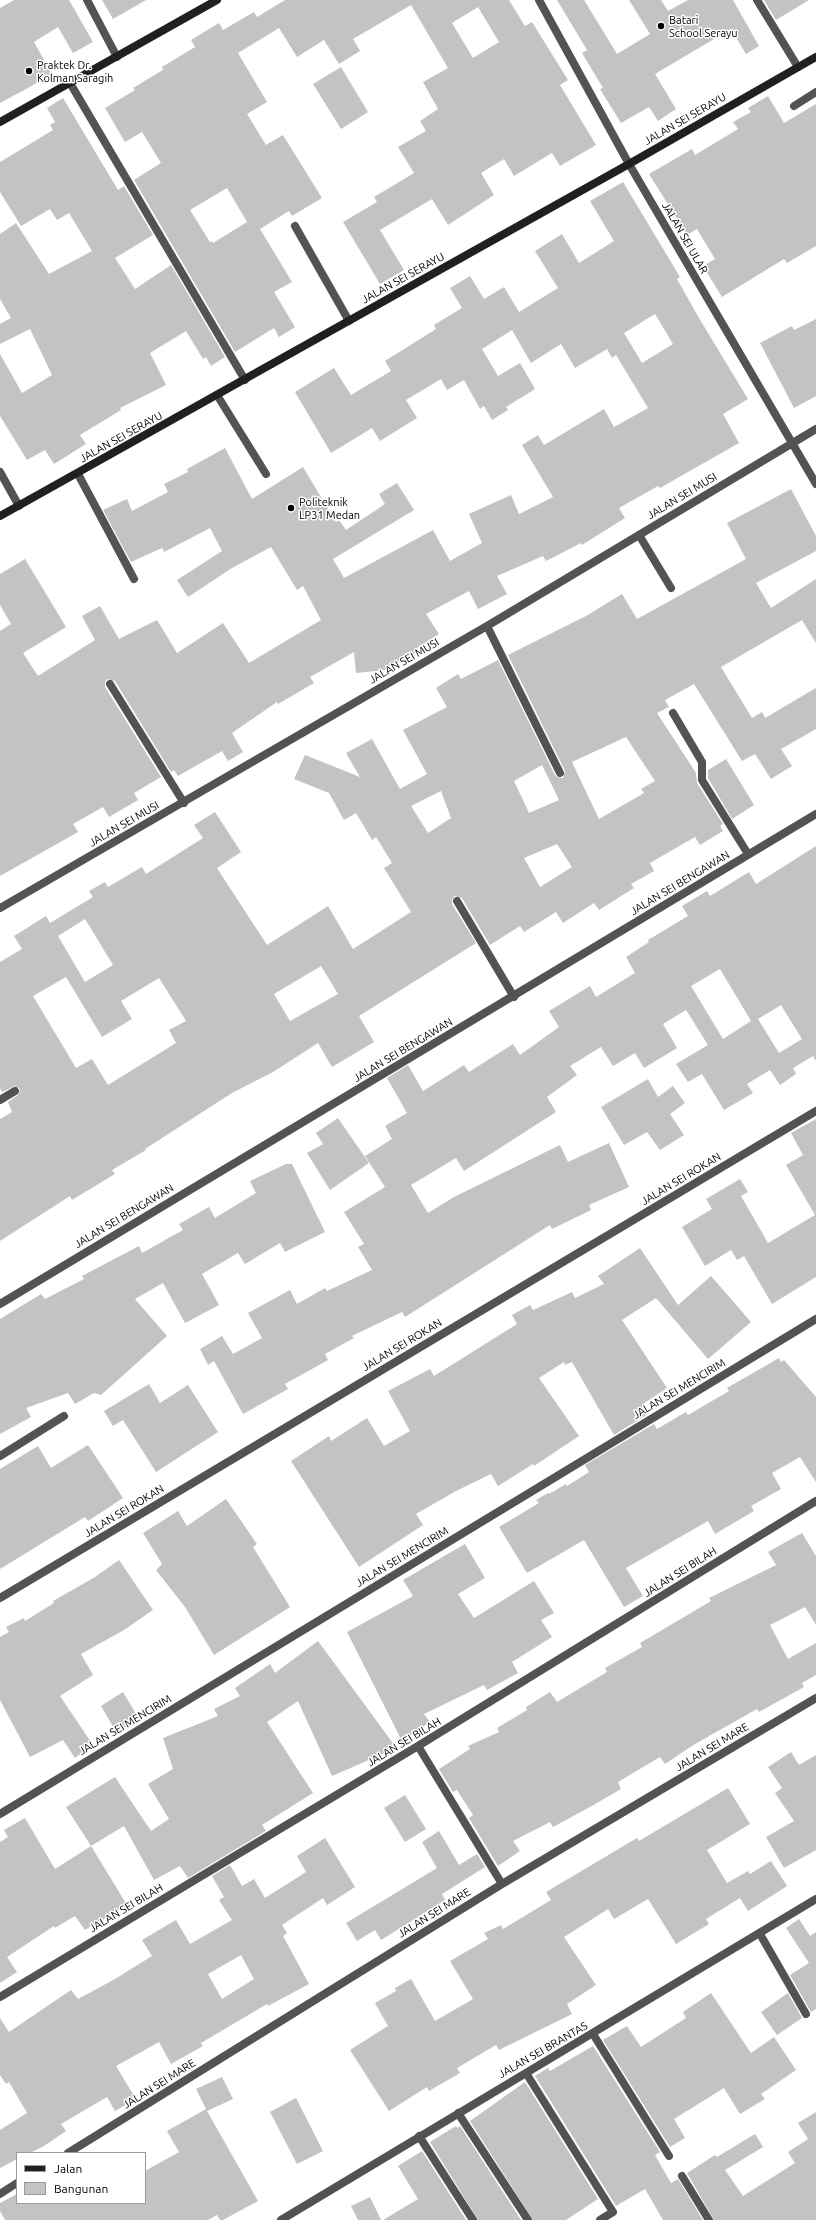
<!DOCTYPE html>
<style>
body{margin:0}
#map{position:relative;width:816px;height:2220px;overflow:hidden;background:#fff;font-family:Ubuntu,sans-serif}
canvas{display:block}
.legend{position:absolute;left:16px;top:2152px;width:130px;height:52px;box-sizing:border-box;background:#fff;border:1px solid #999;margin:0;padding:5px 7px;list-style:none;font-size:12px;color:#000}
.legend li{display:flex;align-items:center;gap:8px;height:20px}
.legend b{width:20px;border:1px solid #999}
</style>
<div id="map">
<canvas width="816" height="2220"></canvas>
<ul class="legend">
<li><b style="height:5px;background:#202020"></b>Jalan</li>
<li><b style="height:11px;background:#c3c3c3"></b>Bangunan</li>
</ul>
</div>
<script>
const c = document.querySelector('canvas').getContext('2d');
c.lineJoin = 'round';
function paint(path, color) {
  c.fillStyle = color;
  c.fill(path, 'evenodd');
}
function shape(rows) {
  const path = new Path2D();
  for (const r of rows) {
    path.moveTo(r[0], r[1]);
    for (let i = 2; i < r.length; i += 2) path.lineTo(r[i], r[i + 1]);
  }
  return path;
}
function stroke(path, color, width, dash) {
  c.strokeStyle = color;
  c.lineWidth = width;
  c.lineCap = dash ? 'butt' : 'round';
  c.setLineDash(dash || []);
  c.stroke(path);
}
function label(font, color, halo, rows, align = 'center') {
  c.font = font + ' Ubuntu,sans-serif';
  c.lineWidth = 3;
  c.setLineDash([]);
  c.textBaseline = 'middle';
  c.strokeStyle = halo;
  c.fillStyle = color;
  for (const [text, x, y, turn = 0] of rows) {
    c.save();
    c.translate(x, y);
    c.rotate((+turn || 0) * Math.PI / 180);
    c.textAlign = isNaN(turn) ? turn : align;
    if (halo) c.strokeText(text, 0, 0);
    c.fillText(text, 0, 0);
    c.restore();
  }
}
const building = shape([
 [14,0,69,0,93,42,73,53,58,27,34,42,50,71,50,76,0,103,0,8],
 [102,0,146,0,113,19],
 [285,0,509,0,525,26,532,22,568,80,560,85,596,145,560,166,552,153,514,176,504,159,481,173,494,195,448,225,432,199,380,230,404,270,380,284,343,222,377,202,374,197,414,173,398,147,426,131,420,121,438,109,423,82,448,68,411,5,353,39,360,51,339,64,324,40,297,57,279,28,238,53,267,102,247,114,266,145,283,135,322,198,292,216,289,211,260,229,292,282,274,292,295,327,279,337,274,328,235,352,134,180,161,163,142,132,125,142,105,108,135,90,133,88,163,70,162,67,195,47,191,40,219,23,223,30,254,12,257,17],
 [478,7,499,42,473,58,452,23],
 [227,188,247,222,213,243,212,241,210,242,190,210],
 [557,0,584,0,617,54,650,34,629,0,661,0,668,11,688,0,733,0,759,46,746,54,731,29,655,74,676,109,658,121,649,107,621,123,600,89,603,88,582,53,587,50],
 [764,0,809,0,776,20],
 [341,67,368,112,341,129,313,84],
 [768,96,784,123,816,104,816,246,787,263,784,259,722,297,703,266,715,259,697,229,687,235,649,174,692,149,695,155,738,129,733,122,751,112,748,108],
 [63,98,118,190,124,186,153,235,115,258,135,289,171,265,225,357,211,366,206,357,203,359,186,331,150,353,166,385,120,408,121,410,80,435,86,444,54,464,45,450,27,460,0,416,0,354,22,393,52,375,30,329,0,344,0,324,11,318,0,299,0,234,16,223,49,274,92,251,69,213,57,220,50,209,21,226,0,192,0,162,53,130,50,125,55,122,47,108],
 [623,182,680,277,677,279,699,318,748,399,723,414,739,443,660,488,658,486,619,508,625,518,582,545,581,543,546,561,543,556,497,576,507,594,478,609,469,591,426,614,439,634,417,648,419,651,386,670,356,673,354,652,310,677,314,683,278,704,277,702,232,733,243,752,228,761,222,751,178,776,174,770,171,772,115,681,107,679,105,682,105,687,161,777,134,793,138,800,109,817,103,807,73,824,78,832,0,876,0,631,11,624,0,605,0,574,25,559,66,627,23,653,38,676,95,640,82,616,100,606,119,639,157,620,177,653,223,623,249,663,321,620,303,586,297,590,271,547,232,568,188,597,177,580,222,551,210,528,164,552,162,548,131,562,103,510,127,499,132,511,168,492,164,484,188,472,187,469,225,448,252,499,303,467,336,522,339,520,346,530,385,504,379,494,397,483,414,510,333,559,344,578,433,530,450,561,482,543,469,514,511,495,519,514,553,497,522,445,538,435,544,445,604,409,614,427,648,408,616,355,612,358,607,349,575,368,561,344,531,363,512,330,482,349,498,376,520,363,535,389,506,407,508,410,492,420,484,406,480,409,464,380,447,390,441,379,406,400,417,418,380,441,372,428,331,453,295,392,334,368,351,395,391,371,385,361,436,329,434,325,462,308,450,288,470,276,484,299,504,287,519,312,558,288,535,251,562,234,579,263,614,241,590,201],
 [655,314,673,344,642,363,624,333],
 [816,319,816,396,794,408,760,343,792,326,794,330],
 [791,489,816,536,816,551,756,583,771,608,816,579,816,643,802,620,721,667,752,718,762,712,765,718,816,688,816,729,781,749,792,766,771,779,755,754,742,761,694,684,665,700,669,707,657,713,696,773,697,783,723,824,720,826,723,831,700,845,695,837,650,863,654,871,631,884,634,888,599,910,594,903,563,923,556,912,524,932,520,926,490,945,462,898,455,896,452,899,452,904,476,943,359,1016,374,1042,332,1067,318,1043,273,1072,232,1093,145,1149,146,1150,112,1170,115,1174,72,1200,70,1196,0,1241,0,1119,12,1112,8,1102,18,1095,20,1091,19,1088,15,1086,2,1092,0,1088,0,962,22,949,14,936,46,916,50,923,93,897,89,891,105,882,108,887,142,867,146,874,203,838,194,825,215,812,241,852,217,868,267,945,328,906,353,949,411,912,384,868,392,863,376,837,372,840,356,813,344,820,329,793,294,779,305,755,360,777,346,753,372,739,400,789,427,774,403,730,447,707,436,688,458,674,461,679,498,660,555,775,559,778,563,778,565,771,508,655,586,616,622,594,637,619,746,559,727,523],
 [626,737,655,781,641,789,644,793,599,819,572,762],
 [542,765,559,800,529,813,514,781],
 [441,791,451,818,428,833,411,806],
 [557,844,572,867,540,887,524,858],
 [85,919,113,965,85,982,58,936],
 [321,966,338,994,290,1021,274,994],
 [66,977,102,1037,132,1019,121,1001,159,978,186,1021,169,1030,176,1043,108,1085,92,1059,76,1068,33,996],
 [726,759,754,805,732,819,708,778,708,770],
 [816,846,816,1061,813,1056,793,1068,796,1074,780,1085,770,1070,747,1084,753,1093,724,1110,702,1074,688,1082,676,1064,708,1045,686,1010,663,1024,677,1048,644,1068,635,1053,613,1066,601,1047,570,1066,577,1075,547,1097,556,1112,464,1171,456,1158,411,1185,428,1213,454,1197,560,1145,568,1162,609,1143,629,1187,589,1205,591,1210,552,1229,550,1225,405,1317,402,1312,352,1336,354,1338,325,1354,328,1360,285,1384,288,1389,243,1414,214,1361,208,1365,200,1349,222,1336,233,1354,262,1338,248,1313,290,1290,297,1304,325,1288,327,1291,372,1270,358,1247,364,1244,344,1212,385,1187,365,1156,392,1139,385,1126,407,1113,387,1078,408,1065,423,1091,464,1065,469,1072,513,1044,520,1055,559,1027,549,1011,590,986,596,997,635,973,626,957,649,942,648,940,688,916,682,906,707,891,710,896,749,872,756,884],
 [720,969,751,1021,723,1039,691,986],
 [781,1005,802,1039,779,1053,758,1019],
 [648,1079,658,1097,673,1086,685,1103,670,1114,684,1135,660,1150,647,1132,624,1145,601,1107],
 [338,1118,369,1163,330,1190,307,1153,323,1144,316,1133],
 [816,1119,816,1277,772,1304,744,1256,737,1260,731,1250,705,1266,682,1227,712,1209,706,1199,740,1179,748,1192,741,1196,768,1243,815,1215,786,1165,803,1155,791,1133],
 [286,1164,292,1164,325,1232,285,1252,280,1243,245,1264,238,1253,202,1274,219,1305,185,1323,163,1283,135,1299,167,1336,101,1395,94,1393,75,1404,68,1393,26,1408,31,1417,0,1434,0,1319,41,1294,45,1299,84,1279,82,1276,139,1246,142,1253,183,1230,179,1224,209,1207,215,1218,256,1193,250,1181],
 [640,1248,678,1305,711,1276,751,1322,708,1359,656,1298,622,1320,667,1388,643,1404,648,1414,614,1435,572,1362,565,1365,564,1362,539,1378,579,1436,534,1466,533,1464,498,1486,491,1474,456,1491,416,1514,423,1525,359,1567,291,1461,329,1436,331,1441,367,1418,384,1446,410,1431,388,1391,430,1369,434,1376,517,1324,512,1315,530,1305,533,1310,572,1292,575,1298,604,1284,598,1276],
 [779,1358,781,1362,784,1360,816,1397,816,1482,800,1457,772,1473,781,1489,751,1506,754,1511,715,1534,708,1521,626,1568,643,1596,624,1607,584,1540,527,1573,499,1527,539,1503,536,1500,548,1493,549,1494,566,1484,567,1486,589,1472,585,1465,654,1424,657,1429,686,1412,688,1415,729,1391,727,1388],
 [149,1384,160,1403,188,1385,218,1432,156,1472,123,1420,113,1426,104,1411],
 [88,1445,123,1498,88,1521,85,1517,0,1569,0,1469,38,1446,51,1468],
 [226,1499,257,1544,253,1547,290,1607,214,1655,185,1607,156,1570,162,1564,143,1533,178,1511,187,1526],
 [802,1533,816,1556,816,1625,805,1607,770,1625,788,1659,816,1643,816,1675,802,1683,804,1687,759,1712,757,1709,695,1744,665,1764,660,1757,618,1782,621,1789,590,1807,553,1827,550,1822,513,1841,520,1851,498,1866,469,1818,473,1815,457,1790,453,1792,439,1769,470,1749,468,1746,499,1732,497,1728,527,1710,526,1707,550,1692,557,1702,607,1672,605,1668,642,1647,640,1643,711,1601,709,1598,776,1565,768,1552],
 [465,1544,485,1578,458,1594,474,1618,534,1581,554,1613,541,1620,552,1637,512,1662,518,1673,487,1690,484,1685,424,1714,430,1722,402,1741,347,1632,413,1596,403,1580],
 [119,1560,153,1610,124,1630,81,1654,93,1675,60,1696,93,1745,75,1758,63,1740,30,1757,0,1700,0,1637,9,1632,6,1627,24,1618,25,1621,54,1603,53,1601,95,1577],
 [318,1641,395,1746,385,1753,332,1776,298,1701,267,1722,313,1793,262,1825,266,1831,188,1878,180,1866,154,1880,124,1826,91,1846,66,1807,115,1777,151,1831,169,1819,148,1784,173,1769,163,1738,218,1716,214,1709,240,1696,235,1688,270,1664,275,1673],
 [123,1692,139,1719,121,1730,115,1730,101,1706],
 [791,1752,799,1765,816,1755,816,1850,784,1868,766,1837,794,1821,775,1793,782,1788,768,1767],
 [728,1788,750,1824,707,1850,727,1883,748,1871,750,1874,771,1861,787,1886,748,1911,740,1898,706,1919,709,1924,676,1944,648,1899,614,1919,608,1909,564,1937,596,1985,567,2004,572,2014,499,2050,496,2045,457,2068,460,2073,429,2091,427,2087,389,2111,350,2050,388,2026,375,2003,396,1991,395,1988,411,1979,435,2021,473,1999,450,1961,488,1939,484,1933,501,1925,503,1929,551,1900,546,1892,637,1838,639,1841],
 [405,1795,426,1829,405,1842,384,1808],
 [25,1818,55,1869,91,1846,127,1905,85,1930,75,1916,55,1928,54,1926,7,1957,17,1972,0,1983,0,1842,8,1837,4,1830],
 [439,1831,459,1865,477,1854,485,1867,442,1894,445,1900,381,1940,375,1930,357,1941,346,1923,437,1868,422,1842],
 [325,1838,355,1887,327,1905,323,1898,282,1925,287,1933,283,1936,309,1984,268,2006,267,2004,201,2043,203,2046,171,2064,159,2042,116,2066,136,2099,115,2111,107,2097,61,2124,66,2131,44,2146,30,2153,17,2153,17,2159,0,2168,0,2130,27,2113,9,2082,6,2084,0,2075,0,2018,9,2032,71,1990,78,1999,115,1979,152,1956,142,1940,176,1920,190,1944,232,1920,219,1900,224,1897,212,1876,230,1865,242,1886,254,1879,265,1898,306,1872,297,1856],
 [241,1955,254,1979,222,1999,208,1974],
 [799,1919,810,1936,816,1932,816,2009,811,2012,790,1975,809,1963,786,1928],
 [711,1993,751,2053,774,2037,796,2070,761,2094,765,2099,740,2114,724,2088,674,2119,685,2138,670,2147,603,2040,627,2026,641,2047,686,2018,683,2012],
 [788,1993,802,2018,777,2035,761,2012],
 [593,2046,660,2152,655,2155,671,2183,678,2179,703,2220,663,2220,645,2189,616,2206,535,2076,548,2068,550,2071],
 [222,2077,233,2099,207,2111,258,2201,223,2220,220,2220,217,2215,208,2220,5,2220,0,2211,0,2203,17,2194,17,2203,145,2203,145,2171,179,2152,167,2131,206,2109,207,2111,196,2089],
 [525,2082,598,2199,566,2220,533,2220,470,2121],
 [296,2098,323,2151,297,2164,270,2112],
 [816,2112,816,2220,714,2220,687,2173,715,2155,717,2157,755,2134,763,2147,725,2170,743,2196,795,2163,788,2152,808,2139,798,2123],
 [456,2126,457,2128,460,2126,521,2220,478,2220,430,2142],
 [422,2151,466,2220,383,2220,418,2199,398,2166],
 [370,2197,381,2220,358,2220,351,2206]
]);
const lane = shape([
 [794,106,816,92],
 [217,395,266,474],
 [78,474,134,579],
 [639,535,671,588],
 [760,1934,806,2014]
]);
const street = shape([
 [87,0,117,57],
 [539,0,629,164,816,484],
 [757,0,798,67],
 [70,83,245,380],
 [295,226,349,321],
 [0,472,19,506],
 [487,626,560,773],
 [110,684,184,803],
 [673,713,702,762,702,780,748,854],
 [457,901,514,997],
 [0,908,487,626,816,429],
 [0,1100,15,1091],
 [0,1304,816,814],
 [0,1456,64,1416],
 [0,1598,816,1111],
 [418,1746,502,1884],
 [0,1814,816,1319],
 [0,1997,418,1746,816,1501],
 [593,2034,669,2156],
 [526,2073,613,2212,600,2220],
 [458,2113,528,2220],
 [419,2136,473,2220],
 [68,2153,502,1884,816,1698],
 [682,2176,709,2220],
 [0,2194,17,2183],
 [281,2220,816,1899]
]);
const secondary = shape([
 [0,122,217,0],
 [0,516,629,164,816,57]
]);
const markers = [
 [661,26,4,"#000"],
 [29,71,4,"#000"],
 [291,508,4,"#000"]
];
const poiNames = [
 ["Batari",669,20],
 ["School Serayu",669,33],
 ["Praktek Dr.",37,65],
 ["Kolman Saragih",37,78],
 ["Politeknik",299,502],
 ["LP31 Medan",299,515]
];
const streetNames = [
 ["JALAN SEI SERAYU",685,119,-30],
 ["JALAN SEI ULAR",685,238,60],
 ["JALAN SEI SERAYU",403,278,-29],
 ["JALAN SEI SERAYU",121,437,-29],
 ["JALAN SEI MUSI",682,496,-31],
 ["JALAN SEI MUSI",404,661,-30],
 ["JALAN SEI MUSI",124,824,-30],
 ["JALAN SEI BENGAWAN",680,883,-31],
 ["JALAN SEI BENGAWAN",403,1050,-31],
 ["JALAN SEI ROKAN",681,1179,-31],
 ["JALAN SEI BENGAWAN",124,1216,-31],
 ["JALAN SEI ROKAN",402,1345,-31],
 ["JALAN SEI MENCIRIM",679,1389,-31],
 ["JALAN SEI ROKAN",124,1511,-31],
 ["JALAN SEI MENCIRIM",402,1557,-31],
 ["JALAN SEI BILAH",680,1572,-32],
 ["JALAN SEI MENCIRIM",125,1725,-31],
 ["JALAN SEI BILAH",404,1742,-31],
 ["JALAN SEI MARE",712,1747,-31],
 ["JALAN SEI BILAH",126,1908,-31],
 ["JALAN SEI MARE",434,1913,-32],
 ["JALAN SEI BRANTAS",543,2050,-30],
 ["JALAN SEI MARE",159,2084,-32]
];
paint(building, '#c3c3c3');
stroke(lane, '#535353', 8);
stroke(street, '#535353', 8);
stroke(secondary, '#202020', 8);
for (const [x, y, r, color] of markers) {
  const dot = new Path2D();
  dot.arc(x, y, r, 0, 2 * Math.PI);
  c.fillStyle = color;
  c.fill(dot);
  stroke(dot, '#fff', 1.5);
}
label('11px', '#000', '#fff', poiNames, 'left');
label('11px', '#000', '#fff', streetNames);
</script>
